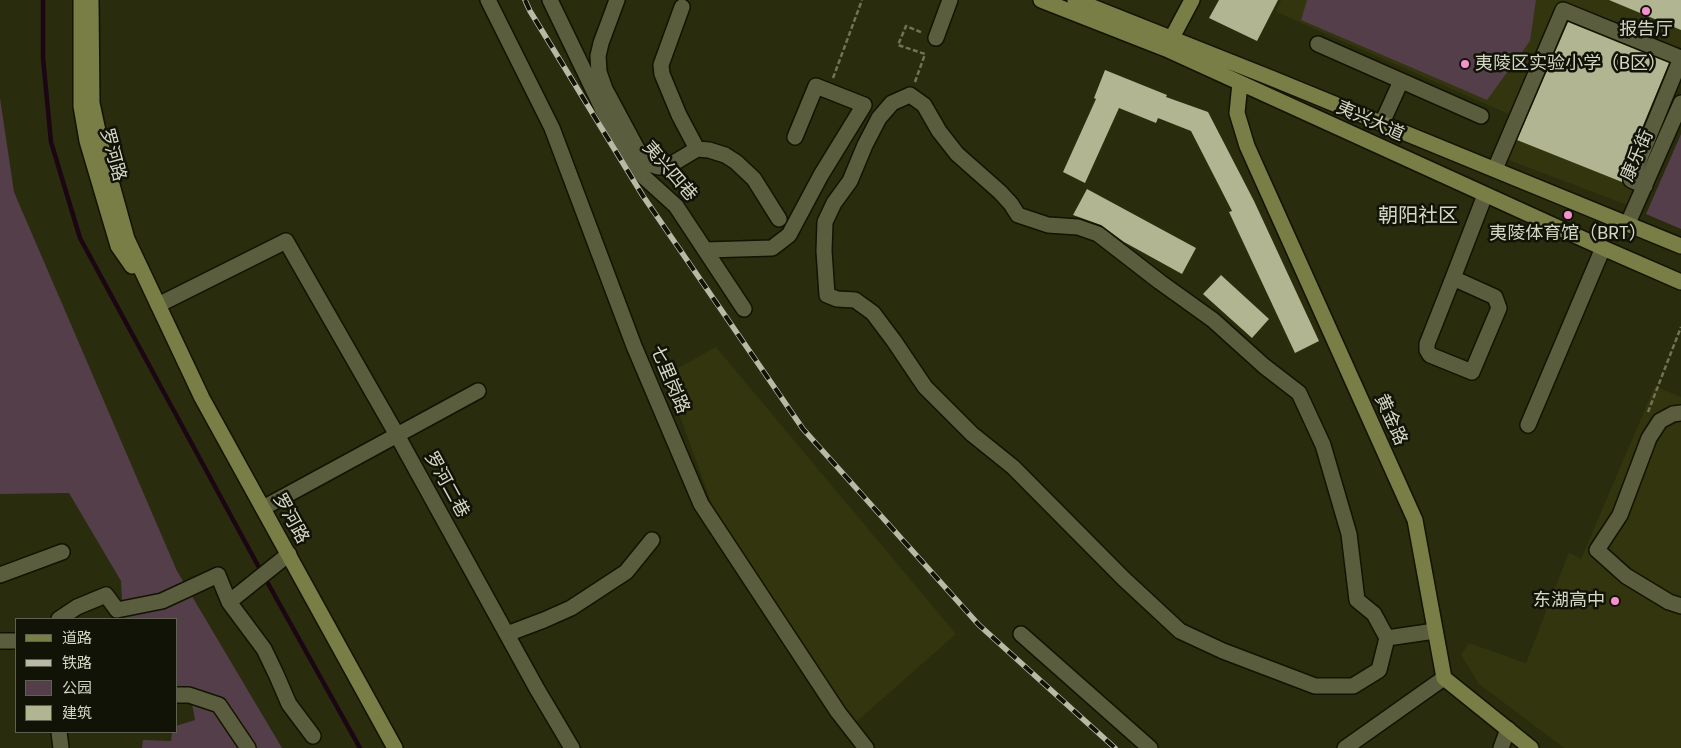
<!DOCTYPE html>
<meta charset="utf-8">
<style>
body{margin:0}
#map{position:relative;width:1681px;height:748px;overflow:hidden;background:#292c0d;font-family:Poppins,"Noto Sans SC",sans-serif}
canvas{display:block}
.legend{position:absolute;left:15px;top:618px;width:162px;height:115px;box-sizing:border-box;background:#121307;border:1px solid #606153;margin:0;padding:6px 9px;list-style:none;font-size:15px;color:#d5d7c5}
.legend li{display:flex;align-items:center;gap:10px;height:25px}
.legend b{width:25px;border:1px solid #606153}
</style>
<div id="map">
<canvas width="1681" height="748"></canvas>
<ul class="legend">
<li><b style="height:6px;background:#797e46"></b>道路</li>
<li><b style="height:6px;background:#b8baa6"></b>铁路</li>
<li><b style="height:14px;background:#533e4a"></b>公园</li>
<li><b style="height:14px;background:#b1b592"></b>建筑</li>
</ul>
</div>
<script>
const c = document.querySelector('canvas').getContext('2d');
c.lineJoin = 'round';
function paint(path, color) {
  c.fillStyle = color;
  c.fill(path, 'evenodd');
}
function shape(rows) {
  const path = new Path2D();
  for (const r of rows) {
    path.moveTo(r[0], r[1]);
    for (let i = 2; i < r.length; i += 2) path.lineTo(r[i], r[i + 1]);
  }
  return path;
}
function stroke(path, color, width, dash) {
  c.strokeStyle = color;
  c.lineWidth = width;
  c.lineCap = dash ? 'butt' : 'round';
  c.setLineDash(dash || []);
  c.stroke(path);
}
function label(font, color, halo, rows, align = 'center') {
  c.font = font + ' Poppins,"Noto Sans SC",sans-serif';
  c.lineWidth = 5;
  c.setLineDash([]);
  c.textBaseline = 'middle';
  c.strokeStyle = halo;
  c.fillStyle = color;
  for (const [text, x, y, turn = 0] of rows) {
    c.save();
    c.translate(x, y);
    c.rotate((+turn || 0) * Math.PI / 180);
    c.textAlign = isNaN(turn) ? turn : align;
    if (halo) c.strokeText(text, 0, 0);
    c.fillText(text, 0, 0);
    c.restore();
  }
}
const built = shape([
 [1281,0,1681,0,1681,74,1627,205,1498,156,1513,116,1276,12],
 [716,347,956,634,855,723,748,571,715,513,665,375],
 [1655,386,1681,397,1681,748,1564,748,1479,684,1461,655,1469,643,1526,663,1569,552,1581,559]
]);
const green = shape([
 [1307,0,1536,0,1530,41,1487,100,1301,20],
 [0,98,14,192,177,571,282,748,142,748,143,740,171,741,172,732,176,732,176,726,195,720,189,687,176,687,176,619,123,619,121,581,69,493,0,494],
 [1681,134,1681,229,1646,214]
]);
const stream = shape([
 [43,0,43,58,51,142,80,238,256,562,360,748]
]);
const building = shape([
 [1219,0,1278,0,1257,41,1209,18],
 [1609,0,1681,0,1681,30],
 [1568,22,1669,63,1622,176,1622,182,1517,140],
 [1105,70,1167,95,1166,97,1208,112,1254,201,1319,341,1295,353,1229,212,1232,211,1191,131,1158,118,1156,123,1119,108,1085,183,1063,172,1096,99,1094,98],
 [1087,189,1196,248,1182,274,1124,242,1101,225,1073,215],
 [1221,275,1269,319,1252,338,1203,294]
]);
const path = shape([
 [833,78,862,0],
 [915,82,925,54,898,45,906,26,923,33],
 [1648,412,1681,327]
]);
const minor = shape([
 [488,0,552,128,634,346,701,504,838,712,866,748],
 [550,0,603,110,633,164,644,177,676,206,744,309],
 [617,0,601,43,598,56,599,72,605,89,642,158,649,164,658,167,667,167,697,149,709,150,725,155,736,162,754,179,779,219],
 [682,7,661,65,662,74,679,115,697,149],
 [936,38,950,0],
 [1318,44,1481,116],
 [910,95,924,105,939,131,957,154,1000,192,1011,204,1018,215,1048,225,1078,227,1098,234,1160,282,1213,320,1264,366,1299,393,1323,445,1349,534,1357,600,1374,614,1387,638,1379,670,1353,686,1315,686,1223,651,1180,631,1124,579,1013,467,972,434,925,387,894,341,873,313,855,300,837,299,827,295,824,251,825,222,834,203,850,181,865,145,879,118,892,103,910,95],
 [1382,123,1401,81],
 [1495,169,1563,10,1681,58,1631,180,1645,186],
 [1628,223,1681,103],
 [706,250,772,248,789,235,821,175,864,105,816,86,795,137],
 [1453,278,1495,297,1499,308,1472,372,1430,355,1427,350,1427,344,1453,278,1485,195],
 [158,305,286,241,397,435,537,689,572,748],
 [1681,413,1673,414,1660,421,1649,438,1620,515,1597,550,1626,576,1669,602,1681,606],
 [1528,425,1603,248],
 [263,508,478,391],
 [0,575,62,552],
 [229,602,289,554],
 [59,619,77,607,106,595,117,610,162,601,218,575,229,602,264,649,276,674,289,704,313,736],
 [507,634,544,620,571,608,626,572,652,540],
 [1021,634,1150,748],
 [1387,638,1435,631],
 [0,641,16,641],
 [176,695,189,695,219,705,248,748],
 [59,732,61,748],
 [1345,748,1444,678],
 [1501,748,1508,729]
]);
const major = shape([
 [81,0,81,106,87,141,118,246,132,266],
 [91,0,92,103,101,145,127,239,202,398,395,748],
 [1041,0,1166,49,1603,248,1681,282],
 [1075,0,1271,78,1681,246],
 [1167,47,1192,0],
 [1240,83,1237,113,1247,146,1415,520,1444,678,1531,748]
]);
const rail = shape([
 [525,0,530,11,643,196,803,429,979,625,1115,748]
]);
const markers = [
 [1646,11,5,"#f790ce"],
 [1465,64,5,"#f790ce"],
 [1568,215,5,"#f790ce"],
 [1615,601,5,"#f790ce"]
];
const poiNames = [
 ["报告厅",1646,30],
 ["夷陵区实验小学（B区）",1475,64,"left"],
 ["夷陵体育馆（BRT）",1568,234],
 ["东湖高中",1605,601,"right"]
];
const streetNames = [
 ["夷兴大道",1370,122,24],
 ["罗河路",112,155,75],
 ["康乐街",1638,156,-66],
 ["夷兴四巷",669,172,49],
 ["七里岗路",669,380,67],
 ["黄金路",1390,420,66],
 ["罗河二巷",446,485,61],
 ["罗河路",290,519,61]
];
const quarterNames = [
 ["朝阳社区",1418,217]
];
paint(built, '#32350d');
paint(green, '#533e4a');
stroke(stream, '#1c0613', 4.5);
paint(building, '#b1b592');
stroke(minor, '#121400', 18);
stroke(major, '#121400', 18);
stroke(path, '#707359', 2.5, [5, 2.5]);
stroke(minor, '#5b5e3e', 15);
stroke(major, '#797e46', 15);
stroke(rail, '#b8baa6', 5.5);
stroke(rail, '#121307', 4, [11]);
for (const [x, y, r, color] of markers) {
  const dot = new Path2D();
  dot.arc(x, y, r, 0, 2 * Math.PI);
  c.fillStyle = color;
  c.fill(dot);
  stroke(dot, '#121307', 2);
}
label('18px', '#d5d7c5', '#121307', poiNames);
label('18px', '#d5d7c5', '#121307', streetNames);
label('20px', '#d5d7c5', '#121307', quarterNames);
</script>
